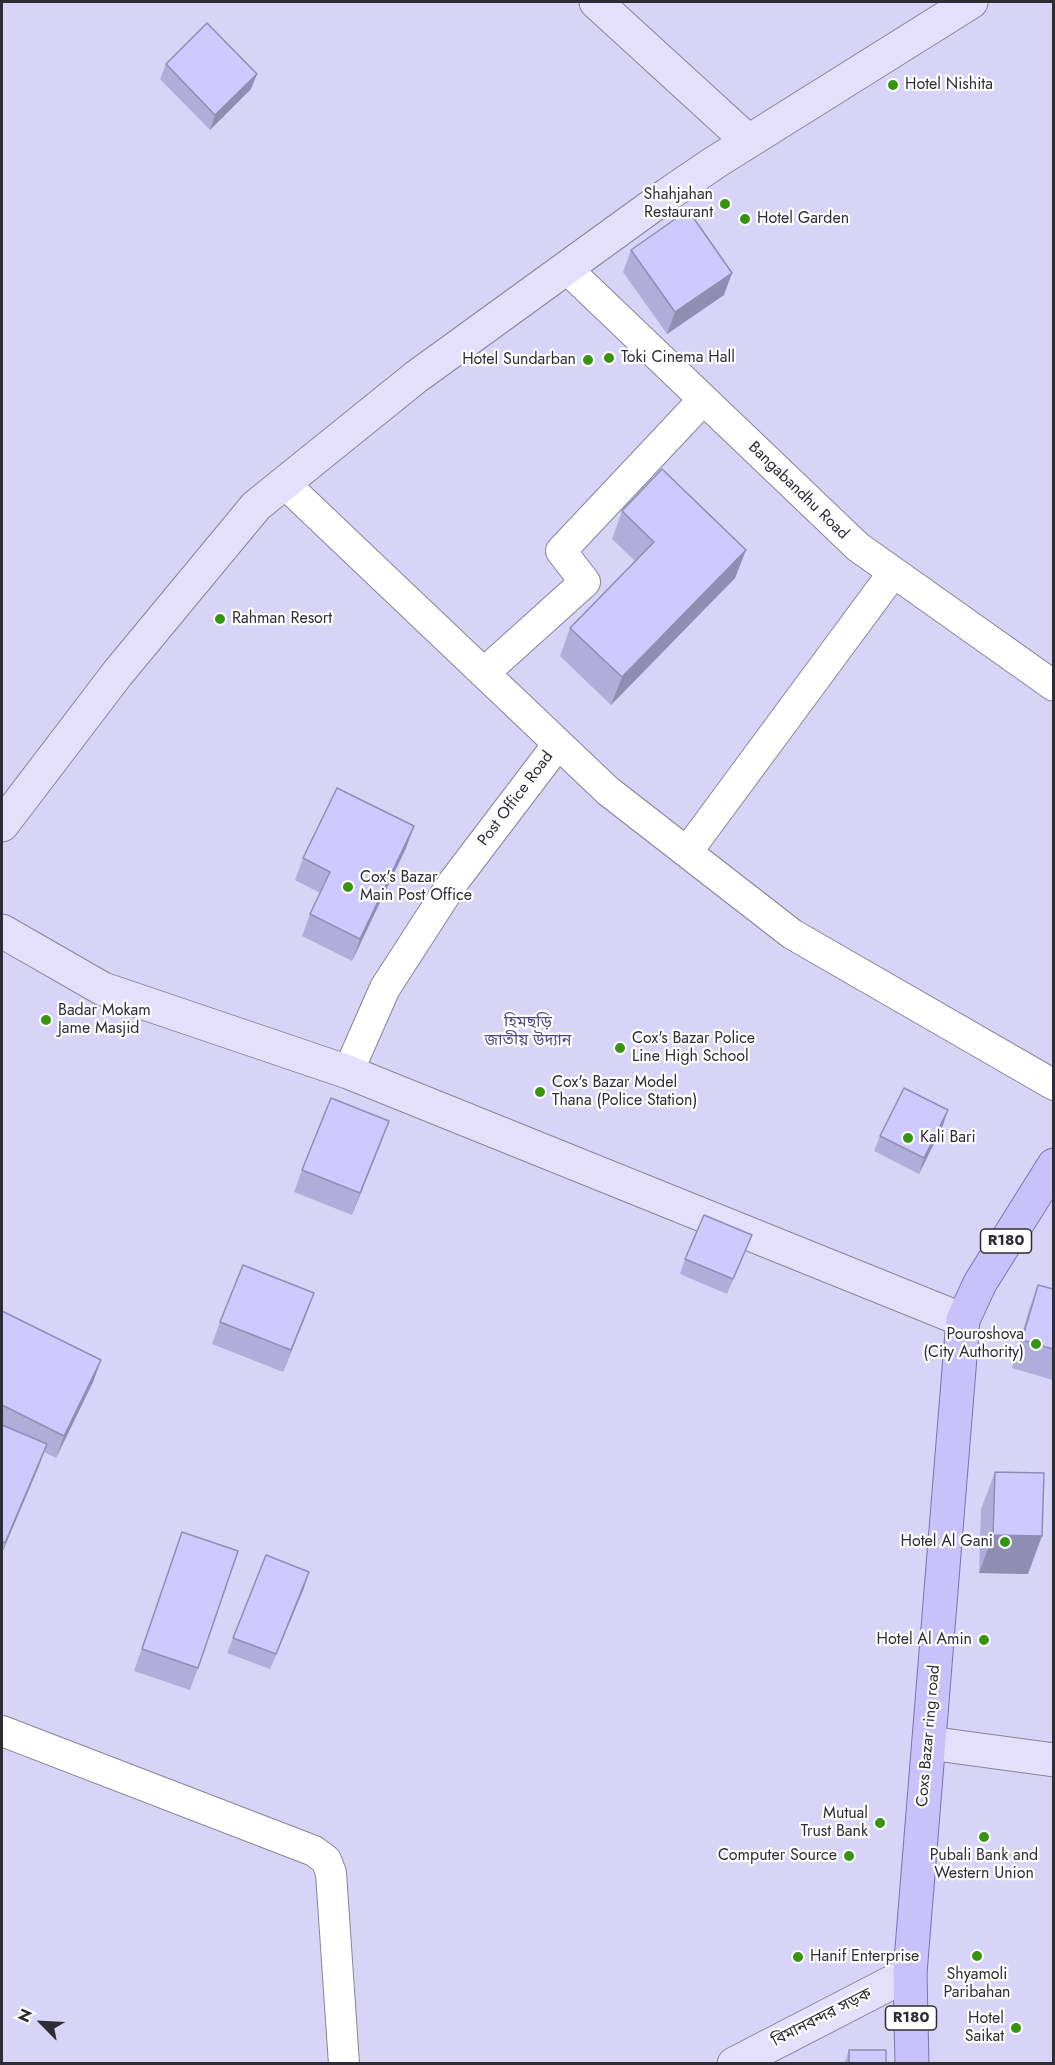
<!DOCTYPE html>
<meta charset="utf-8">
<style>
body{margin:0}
#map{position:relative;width:1055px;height:2065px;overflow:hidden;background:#f1f1fd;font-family:Jost,sans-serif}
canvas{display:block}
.frame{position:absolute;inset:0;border:3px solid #2e2d35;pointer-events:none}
.north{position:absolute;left:12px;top:1993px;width:60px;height:60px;-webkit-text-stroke:4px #fff;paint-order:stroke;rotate:294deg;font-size:16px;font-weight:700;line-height:24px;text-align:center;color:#2e2d35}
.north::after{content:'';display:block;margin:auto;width:21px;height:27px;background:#2e2d35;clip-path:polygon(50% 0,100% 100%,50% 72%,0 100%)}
</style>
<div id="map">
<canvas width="1055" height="2065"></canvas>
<div class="frame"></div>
<div class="north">N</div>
</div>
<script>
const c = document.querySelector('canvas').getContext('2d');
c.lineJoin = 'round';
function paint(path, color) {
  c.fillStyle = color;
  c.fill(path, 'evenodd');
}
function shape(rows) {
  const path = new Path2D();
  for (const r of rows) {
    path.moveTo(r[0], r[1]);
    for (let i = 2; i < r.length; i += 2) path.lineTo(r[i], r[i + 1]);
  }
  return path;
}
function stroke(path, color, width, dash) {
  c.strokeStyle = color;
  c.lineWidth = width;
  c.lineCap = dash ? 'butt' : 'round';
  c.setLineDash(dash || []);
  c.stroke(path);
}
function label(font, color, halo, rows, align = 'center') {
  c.font = font + ' Jost,"Noto Sans Bengali",sans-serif';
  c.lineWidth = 4.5;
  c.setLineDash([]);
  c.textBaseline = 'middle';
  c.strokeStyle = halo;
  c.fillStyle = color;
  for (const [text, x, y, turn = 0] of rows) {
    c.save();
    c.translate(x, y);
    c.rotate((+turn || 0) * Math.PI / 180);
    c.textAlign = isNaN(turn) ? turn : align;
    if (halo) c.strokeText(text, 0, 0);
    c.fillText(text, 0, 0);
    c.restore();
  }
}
const green = shape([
 [2,2,1053,2,1053,2063,2,2063]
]);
const street = shape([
 [566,268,858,547,1054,686],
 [284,483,608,791,792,934,1054,1085],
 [484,673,585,582,561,551,703,400],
 [687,852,893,573],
 [348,1072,385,988,454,881,558,744],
 [2,1731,314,1851,326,1860,331,1873,344,2064]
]);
const secondary = shape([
 [596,2,748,141],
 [2,825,117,674,256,506,416,377,667,195,714,163,971,2],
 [2,931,103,989,348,1072,963,1320],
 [929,1743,1054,1760],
 [734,2064,910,1973]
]);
const primary = shape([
 [912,2064,910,1973,963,1320,980,1283,1054,1165]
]);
const wall = shape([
 [166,64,251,89,210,130,160,79],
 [631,250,724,295,667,334,623,272],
 [622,511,746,550,735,578,611,705,560,656,570,628,635,561,612,539],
 [406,848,352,961,302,936,310,914,320,893,295,880,303,858],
 [389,1121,352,1215,294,1192,302,1170],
 [943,1125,919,1174,874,1151,880,1136],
 [746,1250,727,1294,680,1274,685,1259],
 [1038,1285,1053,1289,1053,1380,1012,1368,1028,1313],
 [314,1293,283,1372,212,1344,220,1322],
 [2,1311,101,1360,93,1382,56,1458,44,1452,2,1553],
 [995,1472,1028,1574,979,1573,981,1509],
 [182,1532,198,1668,190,1690,134,1671],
 [304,1588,270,1669,227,1653,233,1638],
 [849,2050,886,2064,844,2064]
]);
const shadedWall = shape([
 [257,74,251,89,210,130,215,115],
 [732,273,724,295,667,334,675,312],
 [746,550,735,578,611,705,622,677],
 [414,826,406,848,352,961,360,939],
 [948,1110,943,1125,919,1174,924,1158],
 [389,1121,381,1143,352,1215,360,1193],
 [314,1293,306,1315,283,1372,291,1350],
 [101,1360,93,1382,56,1458,64,1436],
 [47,1444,39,1466,2,1553,5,1543],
 [993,1535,1042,1536,1028,1574,979,1573],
 [309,1572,304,1588,270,1669,276,1654]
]);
const building = shape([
 [207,23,257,74,215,115,166,64,207,23],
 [688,210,732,273,675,312,631,250,688,210],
 [662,469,746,550,622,677,570,628,654,542,622,511,662,469],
 [337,788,414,826,360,939,310,914,330,872,303,858,337,788],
 [904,1088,948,1110,924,1158,880,1136,904,1088],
 [331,1098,389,1121,360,1193,302,1170,331,1098],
 [704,1215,752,1235,733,1279,685,1259,704,1215],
 [243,1265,314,1293,291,1350,220,1322,243,1265],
 [1038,1285,1053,1289,1053,1349,1022,1340,1038,1285],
 [2,1311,101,1360,64,1436,2,1405,2,1311],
 [2,1425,47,1444,5,1543,2,1541,2,1425],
 [995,1472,1044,1473,1042,1536,993,1535,995,1472],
 [182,1532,238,1551,198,1668,142,1649,182,1532],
 [266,1555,309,1572,276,1654,233,1638,266,1555],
 [849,2050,886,2050,886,2064,849,2064,849,2050]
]);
const markers = [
 [893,85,6,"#37940e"],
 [725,204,6,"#37940e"],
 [745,219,6,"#37940e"],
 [609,358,6,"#37940e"],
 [588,360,6,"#37940e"],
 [220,619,6,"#37940e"],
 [348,887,6,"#37940e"],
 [46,1020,6,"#37940e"],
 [620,1048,6,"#37940e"],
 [540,1092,6,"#37940e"],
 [908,1138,6,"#37940e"],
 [1036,1344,6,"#37940e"],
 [1005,1542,6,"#37940e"],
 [984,1640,6,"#37940e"],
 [880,1823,6,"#37940e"],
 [984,1837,6,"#37940e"],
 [849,1856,6,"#37940e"],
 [977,1956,6,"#37940e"],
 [798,1957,6,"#37940e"],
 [1016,2028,6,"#37940e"]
];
const shields = [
 [1006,1241,51],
 [911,2018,51]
];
const shieldNames = [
 ["R180",1006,1241],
 ["R180",911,2018]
];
const poiNames = [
 ["Hotel Nishita",905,85],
 ["Shahjahan",713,195,"right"],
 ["Restaurant",713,213,"right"],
 ["Hotel Garden",757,219],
 ["Toki Cinema Hall",621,358],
 ["Hotel Sundarban",576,360,"right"],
 ["Rahman Resort",232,619],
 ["Cox's Bazar",360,878],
 ["Main Post Office",360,896],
 ["Badar Mokam",58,1011],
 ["Jame Masjid",58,1029],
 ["Cox's Bazar Police",632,1039],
 ["Line High School",632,1057],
 ["Cox's Bazar Model",552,1083],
 ["Thana (Police Station)",552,1101],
 ["Kali Bari",920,1138],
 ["Pouroshova",1024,1335,"right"],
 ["(City Authority)",1024,1353,"right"],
 ["Hotel Al Gani",993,1542,"right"],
 ["Hotel Al Amin",972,1640,"right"],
 ["Mutual",868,1814,"right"],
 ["Trust Bank",868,1832,"right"],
 ["Computer Source",837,1856,"right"],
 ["Pubali Bank and",984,1856,"center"],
 ["Western Union",984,1874,"center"],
 ["Hanif Enterprise",810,1957],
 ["Shyamoli",977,1975,"center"],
 ["Paribahan",977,1993,"center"],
 ["Hotel",1004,2019,"right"],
 ["Saikat",1004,2037,"right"]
];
const streetNames = [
 ["Bangabandhu Road",798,491,44],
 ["Post Office Road",516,799,-53],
 ["Coxs Bazar ring road",929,1736,-85],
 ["বিমানবন্দর সড়ক",822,2018,-27]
];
const parkNames = [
 ["হিমছড়ি",528,1023],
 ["জাতীয় উদ্যান",528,1041]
];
paint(green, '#d7d4f8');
stroke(street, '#868597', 32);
stroke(secondary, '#868597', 35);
stroke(primary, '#7b73b2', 35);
stroke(street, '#fff', 30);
stroke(secondary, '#e4e0fc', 33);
stroke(primary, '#c9c1f9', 33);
paint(wall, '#b1adda');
paint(shadedWall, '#908db2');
paint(building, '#cec9fe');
stroke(building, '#908db2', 1.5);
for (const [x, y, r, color] of markers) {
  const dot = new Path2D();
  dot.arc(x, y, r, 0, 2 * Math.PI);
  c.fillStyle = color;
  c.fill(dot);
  stroke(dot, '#fff', 2);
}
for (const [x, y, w] of shields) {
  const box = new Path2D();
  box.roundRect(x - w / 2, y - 12, w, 24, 4.5);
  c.fillStyle = '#fff';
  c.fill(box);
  stroke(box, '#2e2d35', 1.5);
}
label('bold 15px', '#2e2d35', null, shieldNames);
label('16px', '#2e2d35', '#fff', poiNames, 'left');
label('16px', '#2e2d35', '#fff', streetNames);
label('16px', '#534889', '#fff', parkNames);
</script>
